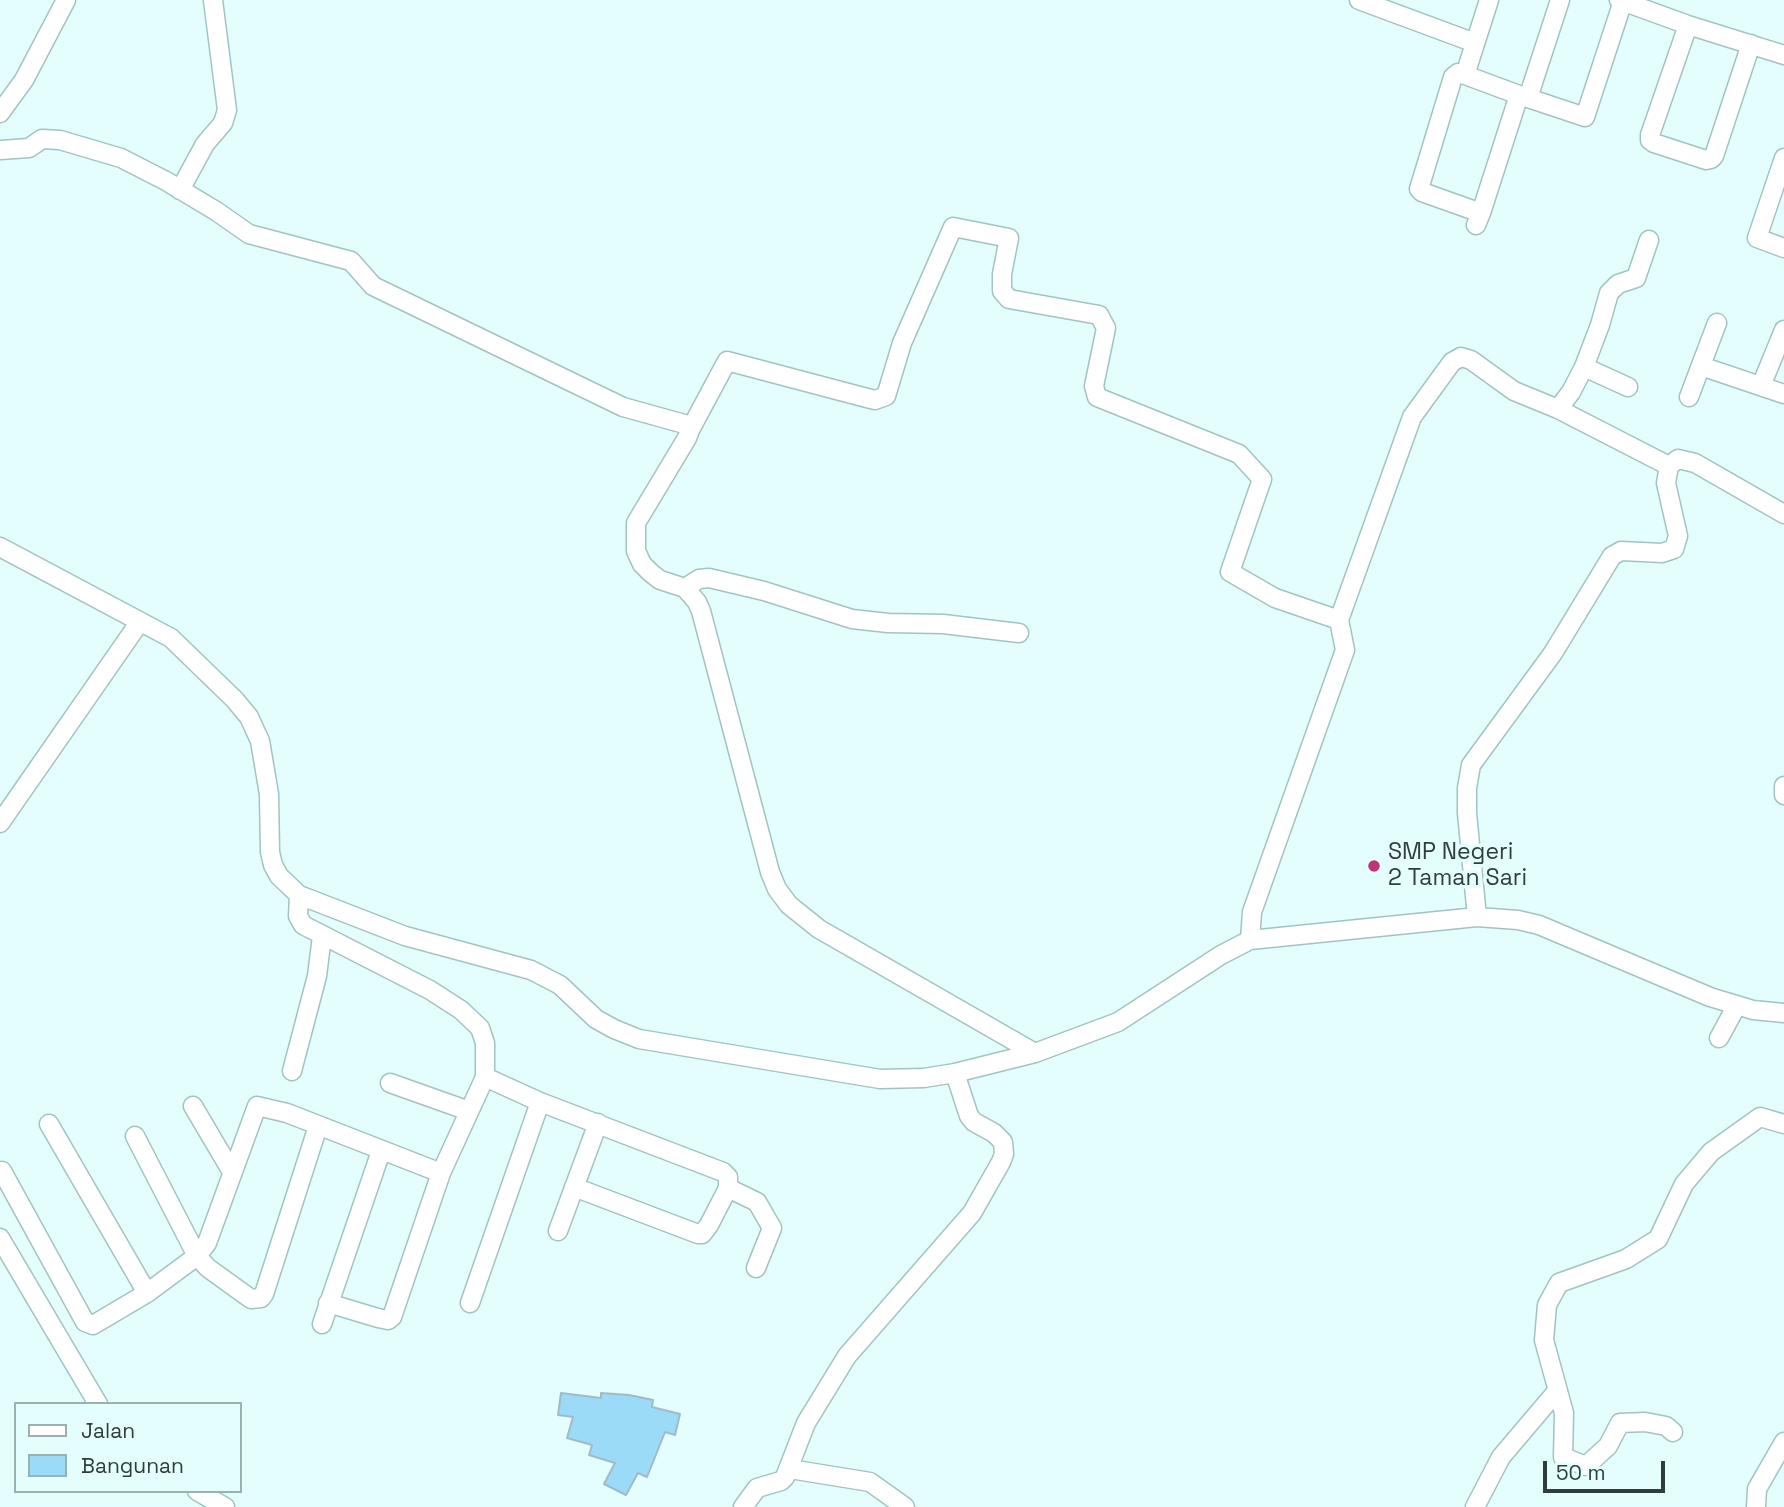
<!DOCTYPE html>
<style>
body{margin:0}
#map{position:relative;width:1784px;height:1507px;overflow:hidden;background:#e3fefd;font-family:"Space Grotesk",sans-serif}
canvas{display:block}
.legend{position:absolute;left:14px;top:1402px;width:228px;height:91px;box-sizing:border-box;background:#e3fefd;border:2px solid #9bb1b0;margin:0;padding:9px 12px;list-style:none;font-size:21px;color:#303d3d}
.legend li{display:flex;align-items:center;gap:14px;height:35px}
.legend b{width:35px;border:2px solid #9bb1b0}
.scale{position:absolute;left:1543px;top:1461px;width:122px;height:32px;box-sizing:border-box;border:4px solid #303d3d;border-top:0;padding-left:9px;font-size:21px;line-height:24px;white-space:nowrap;color:#303d3d;-webkit-text-stroke:5px #e3fefd;paint-order:stroke}
</style>
<div id="map">
<canvas width="1784" height="1507"></canvas>
<ul class="legend">
<li><b style="height:9px;background:#fff"></b>Jalan</li>
<li><b style="height:19px;background:#9bdbf7"></b>Bangunan</li>
</ul>
<div class="scale">50 m</div>
</div>
<script>
const c = document.querySelector('canvas').getContext('2d');
c.lineJoin = 'round';
function paint(path, color) {
  c.fillStyle = color;
  c.fill(path, 'evenodd');
}
function shape(rows) {
  const path = new Path2D();
  for (const r of rows) {
    path.moveTo(r[0], r[1]);
    for (let i = 2; i < r.length; i += 2) path.lineTo(r[i], r[i + 1]);
  }
  return path;
}
function stroke(path, color, width, dash) {
  c.strokeStyle = color;
  c.lineWidth = width;
  c.lineCap = dash ? 'butt' : 'round';
  c.setLineDash(dash || []);
  c.stroke(path);
}
function label(font, color, halo, rows, align = 'center') {
  c.font = font + ' "Space Grotesk",sans-serif';
  c.lineWidth = 7;
  c.setLineDash([]);
  c.textBaseline = 'middle';
  c.strokeStyle = halo;
  c.fillStyle = color;
  for (const [text, x, y, turn = 0] of rows) {
    c.save();
    c.translate(x, y);
    c.rotate((+turn || 0) * Math.PI / 180);
    c.textAlign = isNaN(turn) ? turn : align;
    if (halo) c.strokeText(text, 0, 0);
    c.fillText(text, 0, 0);
    c.restore();
  }
}
const building = shape([
 [561,1393,601,1398,601,1393,629,1395,653,1400,652,1407,680,1414,675,1435,665,1432,647,1477,638,1473,626,1495,604,1484,615,1463,589,1455,592,1445,567,1438,573,1417,558,1415,561,1393]
]);
const minor = shape([
 [1359,0,1475,43],
 [1619,0,1688,25,1784,55],
 [1688,25,1650,135,1650,140,1654,143,1706,160,1711,159,1714,156,1751,44],
 [1465,75,1519,95,1481,213],
 [1519,95,1585,117,1623,1],
 [1528,98,1560,0],
 [0,113,24,80,66,0],
 [0,150,29,148,42,139,60,140,121,158,166,181,216,211,249,234,351,261,373,286,623,407,688,425,690,430,687,438,636,523,636,551,642,564,651,573,660,580,685,588,697,602,701,611,770,872,777,889,789,905,819,929,1035,1053],
 [1784,158,1757,238,1784,248],
 [180,190,205,144,223,123,227,110,213,0],
 [1476,225,1481,213,1422,192,1419,189,1453,77,1458,73,1465,75,1489,0],
 [1701,366,1784,394],
 [1584,367,1628,387],
 [1761,386,1784,330],
 [1689,397,1717,323],
 [1558,409,1669,466],
 [690,430,727,361,867,398,875,400,886,396,902,343,953,227,1009,238,1002,274,1002,291,1009,299,1099,315,1106,328,1094,386,1097,397,1239,454,1262,479,1230,572,1275,598,1339,620],
 [0,547,171,638,235,700,249,717,260,741,269,794,270,852,273,865,279,876,299,895,405,936,531,970,560,985,596,1019,614,1029,639,1039,880,1079,924,1078,955,1073,1035,1053,1118,1022,1221,955,1250,940,1477,917,1518,920,1539,925,1710,997,1753,1010,1784,1013],
 [685,588,699,579,709,578,764,591,852,619,888,623,943,624,1019,633],
 [1784,786,1784,795],
 [0,823,139,623],
 [299,895,298,916,303,925,430,990,461,1010,480,1028,485,1043,485,1077],
 [1477,917,1467,813,1467,788,1471,765,1553,653,1612,556,1621,551,1662,553,1674,549,1678,536,1666,483,1669,466,1678,459,1695,463,1784,514],
 [1250,940,1252,912,1345,650,1339,620,1412,417,1452,362,1461,357,1471,360,1514,391,1558,409,1571,392,1584,367,1600,325,1609,293,1618,284,1636,278,1649,240],
 [1719,1038,1737,1005],
 [292,1071,317,976,322,936],
 [390,1083,469,1111],
 [193,1106,232,1172],
 [49,1124,147,1293],
 [318,1126,264,1294,261,1298,251,1299,208,1268,197,1256,207,1243,257,1106,287,1113,441,1173],
 [2,1171,85,1322,93,1325,147,1293,197,1256,135,1136],
 [728,1188,757,1202,772,1228,756,1268],
 [558,1231,598,1123],
 [0,1238,98,1404],
 [328,1303,378,1318,388,1320,392,1317,441,1173,485,1077,540,1102,723,1172,728,1177,728,1188,709,1225,702,1234,698,1234,574,1187],
 [470,1303,540,1102],
 [322,1324,381,1151],
 [1673,1432,1666,1426,1645,1422,1620,1423,1608,1446,1586,1466,1563,1457,1564,1413,1544,1340,1547,1305,1559,1283,1626,1259,1658,1239,1684,1184,1711,1152,1760,1117,1784,1124],
 [790,1469,870,1482,905,1507],
 [197,1491,225,1507],
 [743,1507,757,1488,781,1481,785,1477,806,1423,847,1356,972,1213,1001,1162,1004,1154,1003,1142,994,1133,974,1122,969,1116,955,1073],
 [1475,1507,1501,1457,1557,1391],
 [1756,1507,1757,1489,1784,1442]
]);
const markers = [
 [1374,866,7,"#bb3577"]
];
const poiNames = [
 ["SMP Negeri",1388,853],
 ["2 Taman Sari",1388,879]
];
paint(building, '#9bdbf7');
stroke(building, '#a0bbc8', 2);
stroke(minor, '#a2c3c2', 21);
stroke(minor, '#fff', 18);
for (const [x, y, r, color] of markers) {
  const dot = new Path2D();
  dot.arc(x, y, r, 0, 2 * Math.PI);
  c.fillStyle = color;
  c.fill(dot);
  stroke(dot, '#e3fefd', 2.5);
}
label('23px', '#303d3d', '#e3fefd', poiNames, 'left');
</script>
